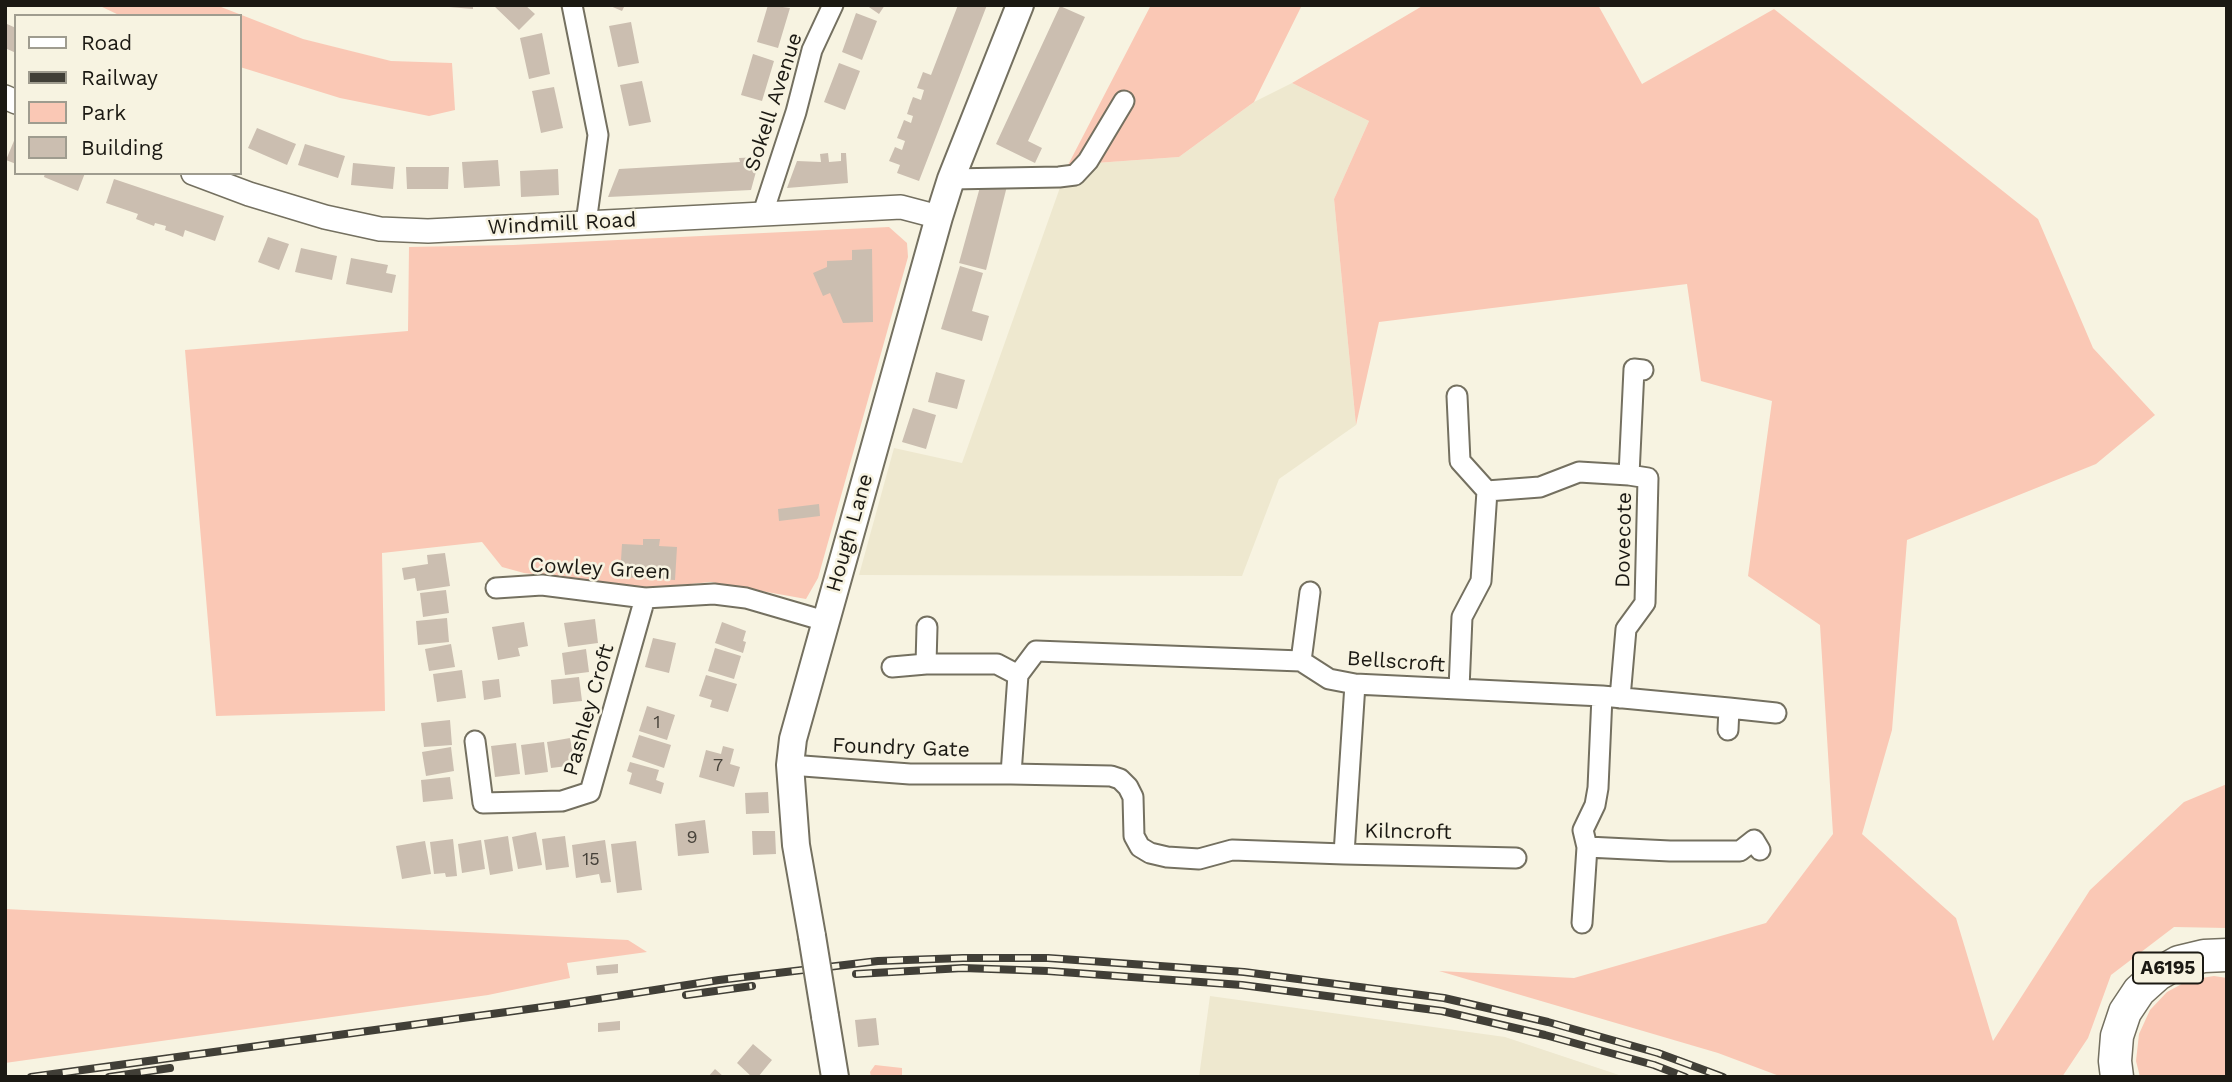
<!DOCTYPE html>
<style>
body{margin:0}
#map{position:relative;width:2232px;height:1082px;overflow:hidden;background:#f7f3e1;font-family:"Work Sans",sans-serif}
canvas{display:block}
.frame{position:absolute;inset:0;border:7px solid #1b1913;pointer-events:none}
.legend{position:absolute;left:14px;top:14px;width:228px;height:161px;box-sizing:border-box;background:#f7f3e1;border:2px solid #9f9c8f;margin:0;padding:9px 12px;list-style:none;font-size:21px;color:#1b1913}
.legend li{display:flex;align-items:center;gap:14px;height:35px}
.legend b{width:35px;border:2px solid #9f9c8f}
</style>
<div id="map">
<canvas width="2232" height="1082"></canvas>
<div class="frame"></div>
<ul class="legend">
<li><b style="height:9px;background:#fff"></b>Road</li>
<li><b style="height:9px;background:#413f37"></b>Railway</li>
<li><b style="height:19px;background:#fac8b5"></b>Park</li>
<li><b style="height:19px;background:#cbbeb0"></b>Building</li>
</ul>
</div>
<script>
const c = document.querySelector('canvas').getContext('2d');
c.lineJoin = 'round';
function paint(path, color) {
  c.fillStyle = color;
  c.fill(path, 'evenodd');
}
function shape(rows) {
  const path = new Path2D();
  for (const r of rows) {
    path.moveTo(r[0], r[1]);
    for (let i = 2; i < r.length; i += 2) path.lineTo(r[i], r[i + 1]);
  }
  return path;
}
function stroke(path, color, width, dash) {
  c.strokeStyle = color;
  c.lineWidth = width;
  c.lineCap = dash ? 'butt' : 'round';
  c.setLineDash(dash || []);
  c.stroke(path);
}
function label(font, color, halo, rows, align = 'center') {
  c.font = font + ' "Work Sans",sans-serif';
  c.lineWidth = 5;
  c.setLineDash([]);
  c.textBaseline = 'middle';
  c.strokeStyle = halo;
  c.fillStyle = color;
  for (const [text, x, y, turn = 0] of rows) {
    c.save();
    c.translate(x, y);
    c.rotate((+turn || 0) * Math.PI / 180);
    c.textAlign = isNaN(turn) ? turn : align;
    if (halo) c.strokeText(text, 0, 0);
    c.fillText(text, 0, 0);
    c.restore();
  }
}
const built = shape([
 [1292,83,1369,121,1334,199,1356,425,1279,479,1242,576,859,575,894,448,962,463,1068,165,1179,157,1254,102],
 [1210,996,1505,1037,1625,1077,1199,1077]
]);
const green = shape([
 [98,5,216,5,303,39,391,61,452,63,455,110,429,116,340,98,240,67,240,16,121,16],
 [1151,5,1302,5,1254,102,1179,157,1068,165],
 [1424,5,1598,5,1642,84,1774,9,2038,219,2093,348,2155,415,2096,464,1907,540,1892,730,1862,834,1956,918,1993,1041,2090,890,2184,802,2227,784,2227,928,2174,927,2111,975,2088,1038,2062,1077,1782,1077,1718,1053,1439,971,1574,978,1766,923,1833,834,1820,625,1748,576,1772,401,1701,381,1687,284,1379,322,1356,425,1334,199,1369,121,1292,83],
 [889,227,907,243,908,257,818,578,806,599,711,582,649,588,524,573,502,567,482,542,382,553,385,711,216,716,185,350,408,331,409,247,513,245],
 [5,909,628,940,647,952,567,963,570,978,488,995,5,1063],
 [2214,976,2227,978,2227,1077,2140,1077,2136,1061,2139,1034,2150,1010,2167,992,2189,980],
 [875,1065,902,1068,902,1077,871,1077,870,1072]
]);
const building = shape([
 [449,5,473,5,473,9,449,7],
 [493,5,525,5,535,14,519,30],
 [608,5,625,5,622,11],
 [768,5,790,8,778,48,757,42],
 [866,5,885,5,879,14],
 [958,5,987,5,919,181,897,173,900,165,889,161,895,147,902,150,905,141,897,138,904,120,911,123,913,116,907,114,910,105,913,97,921,100,924,90,917,88,923,72,931,75],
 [1060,6,1085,17,1028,141,1042,148,1035,163,996,144],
 [856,13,877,21,862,60,842,52],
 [631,22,639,63,618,67,609,26],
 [7,24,16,28,16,53,5,48],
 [542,33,550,74,529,79,520,38],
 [753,54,774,61,762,101,741,95],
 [839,63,860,71,845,110,824,102],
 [642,81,651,122,629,126,620,85],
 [554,87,563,128,541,133,532,91],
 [257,128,296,144,287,165,248,148],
 [16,136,16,164,6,160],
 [305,144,345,156,338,178,298,165],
 [828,153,829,162,841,161,841,153,846,153,848,183,787,188,797,161,821,162,820,154],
 [760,157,751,190,608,197,619,169,740,162,739,158],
 [498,160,500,186,464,188,462,162],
 [353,163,395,167,393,189,351,185],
 [406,167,449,167,448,189,407,189],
 [558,169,559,195,521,197,520,171],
 [45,173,85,173,78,191,44,177],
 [114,179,224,216,215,241,185,230,183,237,176,234,165,230,166,226,155,223,154,226,136,219,138,214,106,203],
 [1007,186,986,270,959,263,980,187],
 [268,237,289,244,279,270,258,262],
 [301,248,337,256,332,280,295,272],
 [872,249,873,322,843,323,830,293,823,296,813,273,827,267,827,261,852,260,852,250],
 [351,258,388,265,386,273,396,275,392,293,346,284],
 [960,266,983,273,972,311,989,316,982,341,941,329],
 [936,372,965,380,957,409,928,402],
 [913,408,936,415,926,449,902,442],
 [819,504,820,516,779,521,778,509],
 [643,539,660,539,659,546,677,547,675,580,620,577,622,544,643,545],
 [445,553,450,586,417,591,415,578,404,580,402,568,428,564,427,555],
 [446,590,449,613,423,617,420,593],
 [447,618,449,642,418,645,416,621],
 [595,619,598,643,568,647,564,623],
 [524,622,528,646,518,648,520,656,498,660,492,627],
 [722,622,746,631,743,641,746,642,743,653,715,643],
 [653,638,676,643,669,673,645,667],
 [451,644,455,667,429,671,425,649],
 [715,648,741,656,734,679,708,671],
 [586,649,589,672,565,675,562,653],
 [462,670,466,698,437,702,433,674],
 [706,675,737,684,728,712,710,707,712,700,699,696],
 [579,677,582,701,553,704,551,680],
 [499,679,501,697,484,700,482,681],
 [647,706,675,715,667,740,639,731],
 [450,720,452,745,424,747,421,723],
 [639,735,671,745,664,768,632,757],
 [570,738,575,765,551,768,547,742],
 [544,742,548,772,525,775,521,745],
 [516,743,520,774,495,777,491,746],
 [723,746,734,749,730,764,740,767,734,787,699,777,706,750,721,754],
 [451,747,454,771,426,776,422,752],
 [630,762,659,770,656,780,664,783,661,794,629,784,632,773,627,771],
 [450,777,453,799,423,802,421,780],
 [768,792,769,813,746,814,745,793],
 [705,820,709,853,678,856,675,824],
 [752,831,775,831,776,854,753,855],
 [536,832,542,865,518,869,512,837],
 [508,836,513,871,490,875,484,840],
 [565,836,569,867,546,870,542,839],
 [453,839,457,876,446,877,445,873,434,874,430,842],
 [481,840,485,869,462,873,458,844],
 [605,840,611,882,601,883,599,874,576,878,572,845],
 [425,841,431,874,402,879,396,846],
 [636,841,642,890,617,893,611,844],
 [618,964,618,973,597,975,596,966],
 [876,1018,879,1045,858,1047,855,1020],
 [620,1021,620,1030,598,1032,598,1023],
 [753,1044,772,1060,758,1077,752,1077,737,1063],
 [715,1069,724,1077,708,1077]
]);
const minor = shape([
 [572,5,598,135,586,223],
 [951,179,1059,177,1075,175,1088,161,1124,101],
 [763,213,796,112,812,50,833,5],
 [1457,396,1460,461,1487,491],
 [1487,491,1540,487,1579,472,1629,475,1634,369,1643,370],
 [496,588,542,585,645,598,714,594,746,598,825,621],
 [1301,661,1310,592],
 [926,664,927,627],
 [892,667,926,664,997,664,1018,675],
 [1018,675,1036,651,1301,661,1329,679,1355,684,1602,696,1729,708,1728,730],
 [1355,684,1344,854,1516,858],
 [1459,689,1462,617,1481,581,1487,491],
 [1620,698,1626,629,1645,603,1648,478,1629,475],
 [1729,708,1776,713],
 [475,741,483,803,562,801,590,792,645,598],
 [790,765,910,774,1011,774,1018,675],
 [1011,774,1111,776,1120,779,1128,787,1133,797,1134,836,1140,847,1150,853,1167,857,1199,859,1232,850,1344,854],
 [1587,847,1583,830,1595,805,1598,788,1602,696],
 [1582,923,1587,847,1670,851,1740,851,1754,840,1760,850]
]);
const tertiary = shape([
 [5,97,16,102],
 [193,173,249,194,325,217,380,229,428,231,901,207,939,217]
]);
const secondary = shape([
 [812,936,796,845,790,765,793,739,939,217,951,179,1020,5],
 [825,1016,835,1077]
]);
const trunk = shape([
 [2117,1077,2115,1061,2117,1036,2125,1012,2139,991,2158,974,2179,962,2204,956,2227,955]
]);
const rail = shape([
 [856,974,963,968,1048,971,1242,985,1442,1011,1545,1035,1654,1065,1685,1077],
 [686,995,752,986],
 [31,1077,565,1004,719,980,878,961,963,958,1048,958,1244,972,1444,998,1548,1022,1658,1053,1723,1077],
 [109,1077,170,1068]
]);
const secondaryBridge = shape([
 [812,936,825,1016]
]);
const numberNames = [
 ["1",657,723],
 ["7",718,766],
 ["9",692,838],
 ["15",591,860]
];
const shields = [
 [2168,968,70]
];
const shieldNames = [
 ["A6195",2168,968]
];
const streetNames = [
 ["Sokell Avenue",774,102,-72],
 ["Windmill Road",562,224,-3],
 ["Hough Lane",850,533,-74],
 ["Dovecote",1624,540,-89],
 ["Cowley Green",600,569,3],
 ["Bellscroft",1396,662,4],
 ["Pashley Croft",589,710,-74],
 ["Foundry Gate",901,748,2],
 ["Kilncroft",1408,832,1]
];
paint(built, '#eee8cf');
paint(green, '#fac8b5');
paint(building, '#cbbeb0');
stroke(minor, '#747060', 23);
stroke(tertiary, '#747060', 26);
stroke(secondary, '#747060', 30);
stroke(trunk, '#747060', 35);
stroke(minor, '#fff', 19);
stroke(tertiary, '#fff', 23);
stroke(secondary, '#fff', 26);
stroke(trunk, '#fff', 32);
stroke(rail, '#413f37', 8);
stroke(rail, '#f7f3e1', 5, [16]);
stroke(secondaryBridge, '#747060', 30, []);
stroke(secondaryBridge, '#fff', 26);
label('18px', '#47423a', null, numberNames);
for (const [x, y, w] of shields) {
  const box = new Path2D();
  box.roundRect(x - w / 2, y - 15.5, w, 31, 5);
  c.fillStyle = '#f7f3e1';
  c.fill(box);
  stroke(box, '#1b1913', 2);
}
label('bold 19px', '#1b1913', null, shieldNames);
label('21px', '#1b1913', '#f7f3e1', streetNames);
</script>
